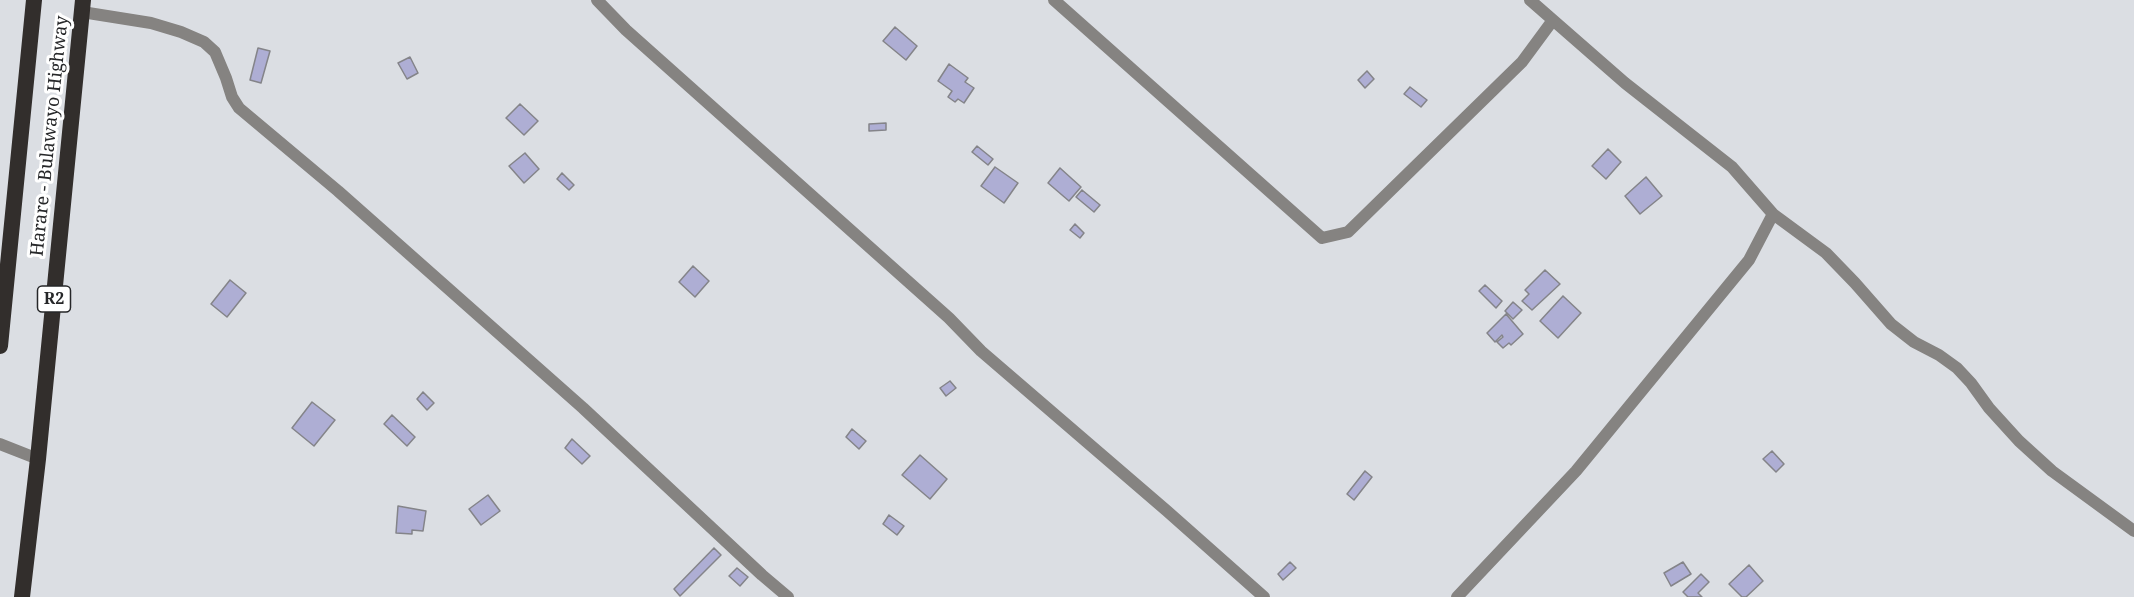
<!DOCTYPE html>
<style>
body{margin:0}
canvas{display:block;background:#dbdee3}
</style>
<canvas width="2134" height="597"></canvas>
<script>
const c = document.querySelector('canvas').getContext('2d');
c.lineJoin = 'round';
function paint(path, color) {
  c.fillStyle = color;
  c.fill(path, 'evenodd');
}
function shape(rows) {
  const path = new Path2D();
  for (const r of rows) {
    path.moveTo(r[0], r[1]);
    for (let i = 2; i < r.length; i += 2) path.lineTo(r[i], r[i + 1]);
  }
  return path;
}
function stroke(path, color, width, dash) {
  c.strokeStyle = color;
  c.lineWidth = width;
  c.lineCap = dash ? 'butt' : 'round';
  c.setLineDash(dash || []);
  c.stroke(path);
}
function label(font, color, halo, rows, align = 'center') {
  c.font = font + ' "Noto Serif",serif';
  c.lineWidth = 6;
  c.setLineDash([]);
  c.textBaseline = 'middle';
  c.strokeStyle = halo;
  c.fillStyle = color;
  for (const [text, x, y, turn = 0] of rows) {
    c.save();
    c.translate(x, y);
    c.rotate((+turn || 0) * Math.PI / 180);
    c.textAlign = isNaN(turn) ? turn : align;
    if (halo) c.strokeText(text, 0, 0);
    c.fillText(text, 0, 0);
    c.restore();
  }
}
const building = shape([
 [895,27,917,46,906,60,883,41,895,27],
 [258,48,270,51,261,83,250,80,258,48],
 [410,57,418,73,407,79,398,63,410,57],
 [949,64,968,78,965,82,974,88,964,103,958,99,955,102,948,97,952,91,938,81,949,64],
 [1367,71,1374,79,1365,88,1358,80,1367,71],
 [1410,87,1427,100,1421,107,1404,94,1410,87],
 [520,104,538,121,524,135,506,118,520,104],
 [886,123,886,130,869,131,869,124,886,123],
 [977,146,993,159,988,165,972,152,977,146],
 [1608,149,1621,162,1606,179,1592,166,1608,149],
 [525,153,539,169,524,183,509,166,525,153],
 [995,167,1018,183,1004,203,981,186,995,167],
 [1060,168,1081,187,1069,201,1048,183,1060,168],
 [562,173,574,185,569,190,557,179,562,173],
 [1646,177,1662,196,1640,214,1625,196,1646,177],
 [1082,190,1100,205,1094,212,1076,197,1082,190],
 [1075,224,1084,233,1080,238,1070,230,1075,224],
 [693,266,709,281,695,297,679,282,693,266],
 [1545,270,1560,284,1532,310,1522,301,1529,294,1525,290,1545,270],
 [230,280,246,293,227,317,211,304,230,280],
 [1485,285,1502,301,1496,308,1479,291,1485,285],
 [1563,296,1581,313,1558,338,1540,321,1563,296],
 [1513,302,1522,310,1513,319,1505,311,1513,302],
 [1506,314,1523,334,1511,345,1509,343,1503,348,1497,342,1503,337,1502,335,1495,342,1487,333,1506,314],
 [950,381,956,388,946,396,940,388,950,381],
 [423,392,434,403,427,410,417,399,423,392],
 [312,402,335,420,314,446,292,428,312,402],
 [392,415,415,437,407,446,384,424,392,415],
 [852,429,866,441,859,449,846,437,852,429],
 [572,439,590,456,582,464,565,448,572,439],
 [1772,451,1784,464,1776,472,1763,459,1772,451],
 [920,455,947,479,930,499,902,475,920,455],
 [1365,471,1372,477,1354,500,1347,494,1365,471],
 [488,495,500,511,481,525,469,509,488,495],
 [398,506,426,511,423,531,412,530,412,534,396,533,398,506],
 [889,515,904,526,897,535,883,524,889,515],
 [714,548,721,555,680,596,674,589,714,548],
 [1290,562,1296,568,1283,580,1278,574,1290,562],
 [1683,562,1691,574,1671,586,1664,573,1683,562],
 [1749,565,1763,581,1746,597,1742,597,1729,584,1749,565],
 [737,568,748,577,740,586,729,576,737,568],
 [1701,574,1709,582,1698,593,1702,597,1688,597,1683,592,1701,574]
]);
const minor = shape([
 [597,0,626,30,949,318,981,351,1167,511,1264,597],
 [1054,0,1322,238,1348,232,1522,62,1553,20],
 [1530,0,1625,83,1732,167,1773,214,1826,253,1855,283,1891,324,1914,342,1939,355,1957,368,1971,383,1989,408,2019,441,2052,471,2134,531],
 [82,12,151,23,181,32,204,42,215,52,226,78,232,97,239,108,338,191,583,408,762,575,788,597],
 [0,444,38,459],
 [1457,597,1576,471,1749,260,1773,214]
]);
const trunk = shape([
 [0,346,34,0],
 [22,597,38,459,83,0]
]);
const shields = [
 [54,299,33]
];
const shieldNames = [
 ["R2",54,299]
];
const streetNames = [
 ["Harare - Bulawayo Highway",50,136,-84]
];
paint(building, '#aeaed4');
stroke(building, '#848489', 1.5);
stroke(minor, '#858381', 12);
stroke(trunk, '#322e2c', 16);
for (const [x, y, w] of shields) {
  const box = new Path2D();
  box.roundRect(x - w / 2, y - 13, w, 26, 4.5);
  c.fillStyle = '#fff';
  c.fill(box);
  stroke(box, '#262729', 1.5);
}
label('bold 16px', '#262729', null, shieldNames);
label('18px', '#262729', '#fff', streetNames);
</script>
